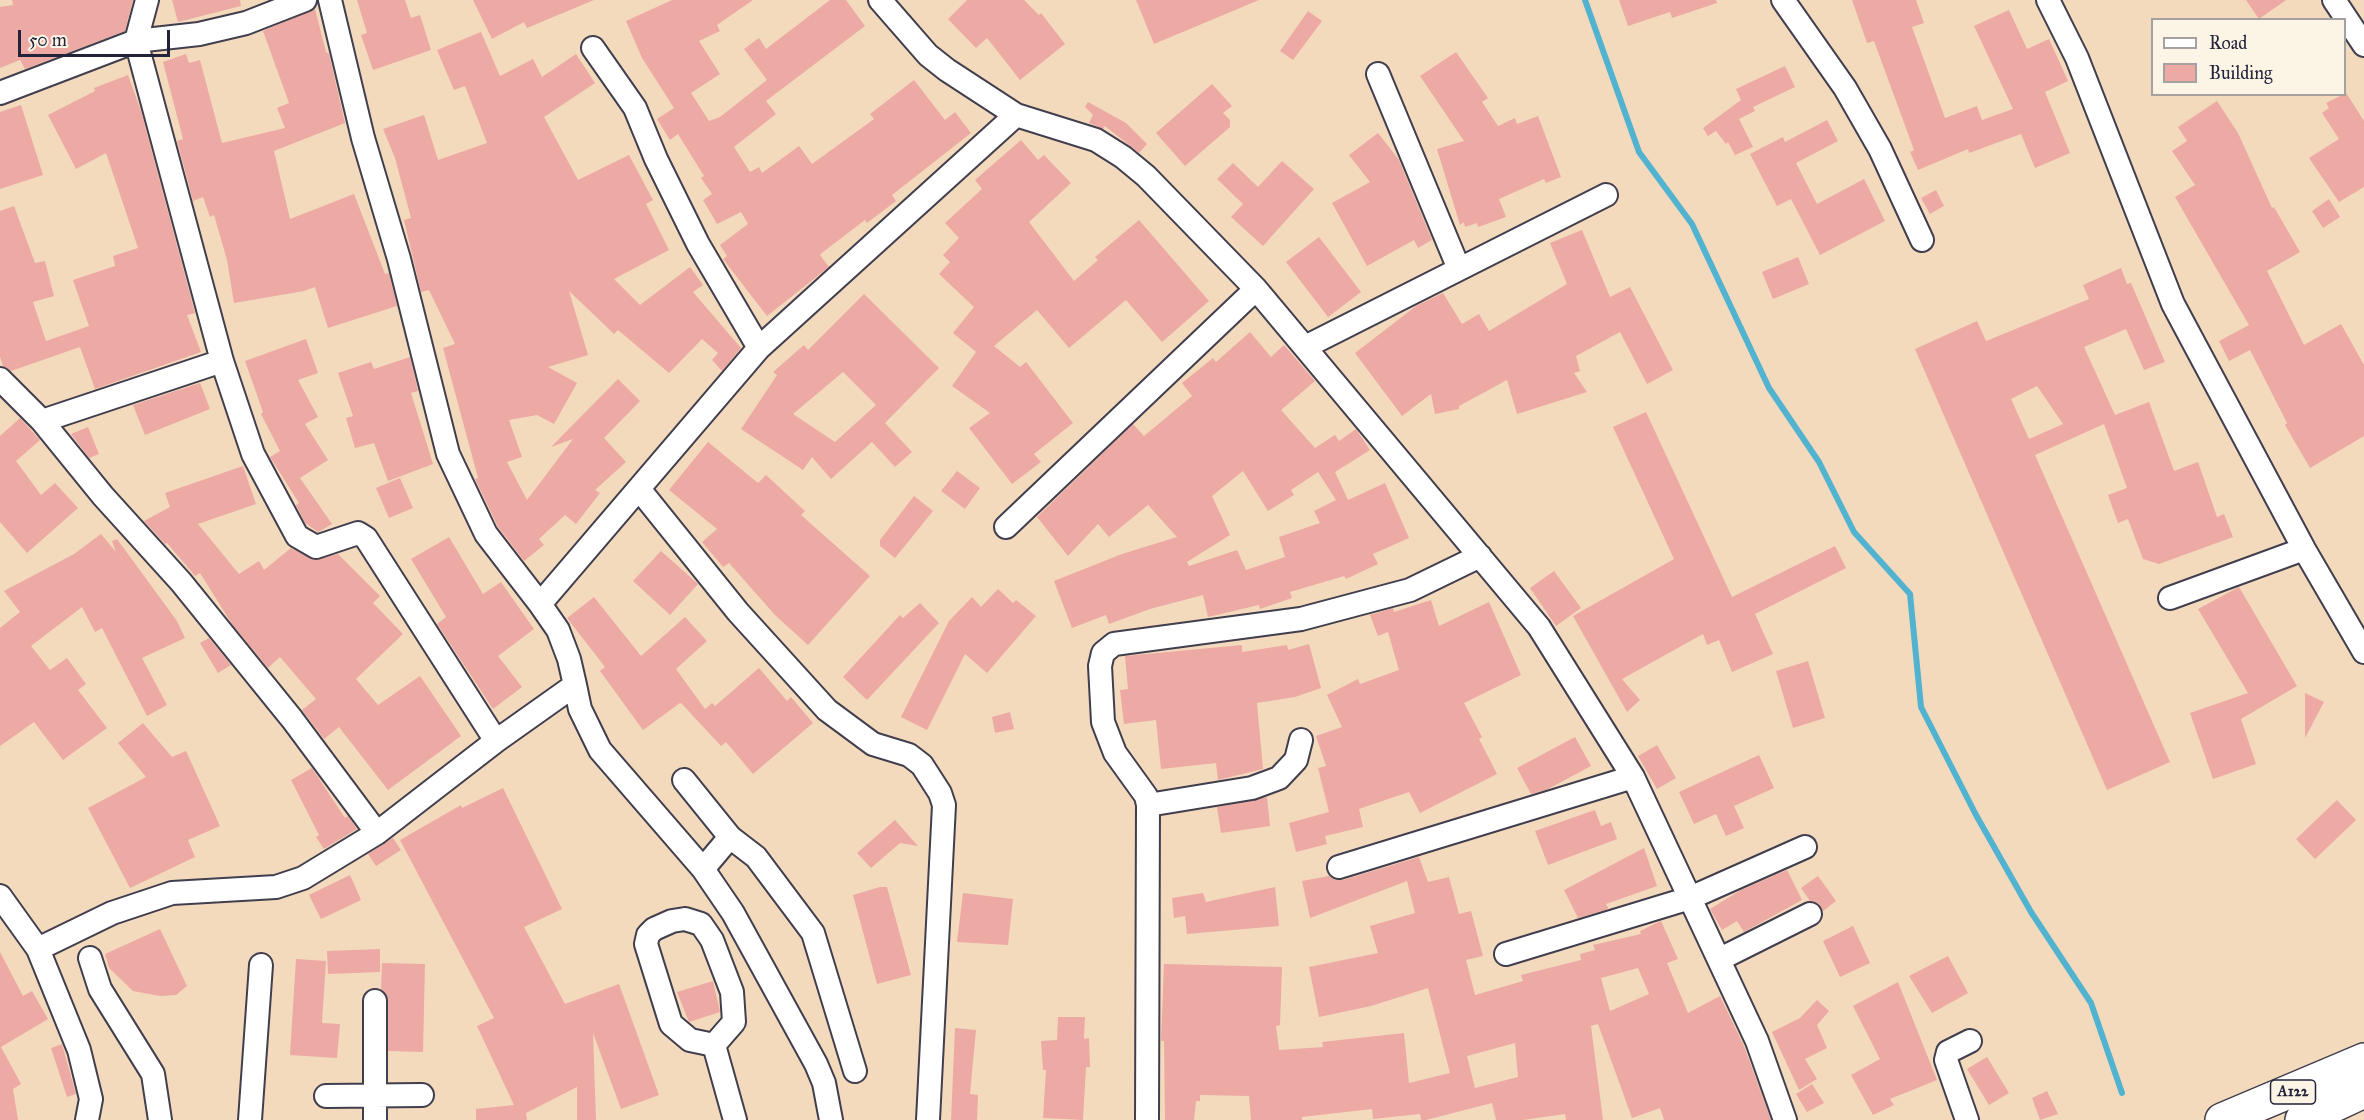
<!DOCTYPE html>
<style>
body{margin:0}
#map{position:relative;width:2364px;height:1120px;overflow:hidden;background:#f3dabd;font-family:"IM FELL Great Primer",serif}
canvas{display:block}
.legend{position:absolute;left:2151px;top:18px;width:195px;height:78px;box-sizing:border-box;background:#fcf5e5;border:2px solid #a5a1a1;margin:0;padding:8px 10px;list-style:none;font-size:18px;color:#22223b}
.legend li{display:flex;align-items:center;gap:12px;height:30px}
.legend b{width:30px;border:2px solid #a5a1a1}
.scale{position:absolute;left:18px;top:30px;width:152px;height:27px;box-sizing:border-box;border:3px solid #22223b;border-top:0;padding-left:8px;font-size:18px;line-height:21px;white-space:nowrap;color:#22223b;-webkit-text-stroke:4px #fcf5e5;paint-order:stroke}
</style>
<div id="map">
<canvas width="2364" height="1120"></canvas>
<ul class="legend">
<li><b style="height:8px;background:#fff"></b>Road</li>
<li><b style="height:16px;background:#eda9a4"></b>Building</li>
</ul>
<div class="scale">50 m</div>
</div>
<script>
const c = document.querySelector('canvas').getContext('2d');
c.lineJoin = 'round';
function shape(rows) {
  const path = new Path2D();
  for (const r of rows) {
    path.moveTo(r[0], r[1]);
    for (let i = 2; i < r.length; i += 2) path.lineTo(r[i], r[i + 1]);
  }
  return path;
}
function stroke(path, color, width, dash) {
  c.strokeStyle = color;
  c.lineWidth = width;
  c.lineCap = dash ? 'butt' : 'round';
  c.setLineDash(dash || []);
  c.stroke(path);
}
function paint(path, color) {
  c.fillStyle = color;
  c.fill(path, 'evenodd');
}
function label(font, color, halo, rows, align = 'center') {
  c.font = font + ' "IM FELL Great Primer",serif';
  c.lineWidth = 4.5;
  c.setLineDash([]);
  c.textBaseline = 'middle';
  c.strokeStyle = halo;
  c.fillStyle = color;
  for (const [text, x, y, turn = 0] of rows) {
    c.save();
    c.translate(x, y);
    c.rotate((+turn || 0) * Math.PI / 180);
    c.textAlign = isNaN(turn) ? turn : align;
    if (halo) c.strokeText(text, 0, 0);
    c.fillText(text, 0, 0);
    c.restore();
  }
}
const stream = shape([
 [1585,0,1639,152,1692,224,1769,388,1819,462,1854,532,1910,594,1921,707,1976,815,2031,912,2091,1003,2122,1093]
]);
const building = shape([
 [12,0,133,0,125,31,25,69,20,60,0,68,0,7,13,5],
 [172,0,240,0,241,6,178,22],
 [357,0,405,0,411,18,420,15,431,50,373,70,361,35,367,33],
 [473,0,594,0,527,28,524,22,492,39],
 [672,0,753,0,717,25,720,31,699,41,720,74,691,93,709,121,720,117,767,80,744,49,759,38,766,49,830,0,846,0,865,26,766,101,776,114,734,147,750,172,759,167,762,173,799,146,812,164,874,119,870,114,914,80,945,120,955,112,971,133,892,195,896,201,867,223,865,220,823,252,820,255,829,267,767,316,723,259,727,256,720,245,748,224,741,212,717,224,703,200,712,194,701,178,704,176,678,134,670,140,657,119,674,108,642,58,626,21],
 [967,0,1024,0,1039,15,1041,13,1065,44,1020,80,987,38,976,48,948,19],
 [1136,0,1259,0,1154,44],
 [1619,0,1716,0,1717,3,1672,18,1670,12,1628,26],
 [1852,0,1916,0,1924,23,1912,27,1945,118,1977,106,1982,120,2013,109,1974,26,2009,10,2027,49,2049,39,2068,81,2045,92,2070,153,2035,168,2021,134,1969,153,1968,149,1918,170,1910,152,1914,150,1874,41,1867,43],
 [2246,0,2286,0,2259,19],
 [315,9,326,52,329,54,345,123,274,151,290,219,354,194,385,274,389,273,397,306,328,328,315,287,304,291,234,303,227,260,214,215,210,217,203,197,193,201,177,141,183,139,163,62,186,54,189,63,200,60,222,143,285,128,277,108,289,103,263,31],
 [1308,11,1322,21,1293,60,1280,51],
 [481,32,500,76,533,59,542,77,576,54,595,83,544,117,578,180,629,155,653,200,646,204,669,250,614,279,640,305,690,267,703,285,693,292,741,348,722,371,712,360,718,353,702,339,669,373,618,330,614,334,569,291,588,355,548,367,577,383,554,424,537,415,509,420,522,457,507,462,527,500,573,439,551,447,618,379,640,401,604,438,626,462,595,490,600,493,576,524,565,515,539,539,544,545,524,561,498,527,475,479,478,478,443,348,455,344,429,290,421,292,404,220,411,218,395,158,383,129,424,115,438,160,487,143,465,86,454,90,437,50],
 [1456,52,1488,98,1482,102,1498,126,1515,118,1517,124,1538,116,1561,177,1546,183,1544,179,1499,199,1506,217,1478,227,1477,223,1465,227,1464,222,1460,225,1437,149,1464,141,1420,76],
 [1785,66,1795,87,1753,107,1755,111,1739,119,1753,147,1735,155,1728,142,1726,144,1716,131,1708,136,1703,128,1741,100,1736,89],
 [128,75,141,111,195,313,187,315,201,352,95,389,80,347,11,371,3,366,0,357,0,211,14,206,35,263,45,261,54,296,33,302,46,341,89,326,73,280,115,266,113,256,138,248,106,153,76,169,48,115,95,91,94,88],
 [1212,84,1232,106,1223,113,1230,120,1230,127,1185,166,1156,133],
 [2345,91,2364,121,2364,187,2339,202,2309,158,2339,139,2322,113,2329,108,2326,103,2344,94],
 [2217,101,2238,133,2272,208,2274,207,2300,252,2267,271,2304,345,2341,324,2364,365,2364,436,2310,468,2285,425,2287,423,2250,350,2229,361,2219,341,2249,325,2175,197,2195,185,2172,151,2187,141,2178,127],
 [1088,102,1126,123,1147,144,1139,153,1105,126,1103,129,1089,123,1093,115,1085,107],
 [21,105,43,175,0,189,0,112],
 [1827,120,1838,141,1796,163,1817,204,1864,179,1885,221,1820,255,1791,199,1777,206,1750,154,1783,137,1785,142],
 [1378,133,1399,160,1432,240,1418,248,1414,240,1367,266,1332,203,1370,182,1349,155],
 [1021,140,1038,160,1044,155,1071,183,1029,222,1074,281,1098,260,1095,257,1139,220,1209,301,1162,342,1126,300,1069,348,1037,310,994,346,1020,367,1026,362,1073,423,1034,454,1041,462,1012,484,969,428,990,413,952,386,976,352,953,333,974,307,939,274,950,262,943,255,959,238,945,223,982,189,975,180],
 [1282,161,1314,189,1263,246,1231,217,1243,204,1217,179,1233,163,1258,187],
 [1936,190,1944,206,1930,214,1921,198],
 [2329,199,2340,217,2323,228,2312,211],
 [1582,230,1610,297,1630,287,1673,370,1647,384,1620,332,1576,356,1580,371,1574,373,1587,392,1517,414,1507,380,1459,406,1459,409,1435,414,1431,394,1402,416,1355,353,1416,306,1443,293,1462,324,1479,314,1489,331,1567,284,1550,243],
 [1319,237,1361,292,1328,317,1286,262],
 [1798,257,1809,284,1773,299,1762,272],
 [2121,268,2127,284,2131,283,2165,362,2144,370,2126,329,2084,347,2115,415,2149,402,2174,471,2198,462,2217,517,2224,514,2233,537,2159,564,2143,559,2128,519,2118,523,2108,495,2127,488,2104,424,2035,455,2170,762,2107,790,1915,349,1977,321,1986,341,2089,299,2083,285],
 [2037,386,2063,424,2029,439,2011,399],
 [864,294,939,368,885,423,912,452,895,467,872,442,831,479,812,457,803,470,741,429,777,375,773,372,804,345,808,350],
 [843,372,876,405,835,442,793,414],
 [1250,332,1271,357,1284,345,1315,381,1281,410,1315,448,1335,435,1339,441,1356,429,1370,450,1335,472,1348,500,1385,483,1409,538,1373,554,1378,564,1346,579,1344,576,1290,592,1292,598,1260,609,1259,605,1208,617,1203,595,1150,609,1109,624,1106,615,1072,628,1054,581,1122,554,1177,537,1148,505,1109,537,1098,524,1068,556,1037,517,1133,424,1144,436,1192,396,1182,383,1213,358,1216,362],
 [1243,471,1268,511,1294,495,1291,490,1318,472,1336,500,1314,511,1320,523,1279,537,1285,557,1246,570,1237,550,1189,566,1187,562,1230,535,1212,496],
 [306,339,318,373,298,380,318,417,305,424,328,460,300,478,332,524,318,532,305,523,296,505,299,503,270,457,280,451,261,414,263,412,245,361],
 [410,357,418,391,411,393,433,464,388,481,374,443,355,448,346,418,353,416,338,373,371,362,374,369],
 [200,383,210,409,145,435,133,405],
 [1646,412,1732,597,1835,546,1846,568,1755,614,1773,654,1732,672,1719,640,1707,645,1703,634,1622,679,1640,700,1627,712,1573,616,1674,559,1613,427],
 [20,418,40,440,16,461,41,495,55,483,78,508,27,553,0,522,0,436],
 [88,427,99,454,89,458,71,434],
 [708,442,758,483,766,475,805,511,801,515,870,576,808,645,775,615,729,563,723,567,702,542,717,529,669,490],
 [243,466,256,504,198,524,239,574,259,561,264,570,291,548,314,560,338,554,380,596,373,603,403,634,356,679,378,705,420,676,461,736,388,790,339,727,324,739,302,710,316,699,280,657,268,668,232,624,200,573,195,576,167,543,165,544,144,521,170,507,165,493],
 [957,471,980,488,965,509,941,491],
 [400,478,413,508,389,518,376,488],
 [914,496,933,511,895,558,880,546,880,540],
 [101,534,116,552,112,541,117,539,177,621,185,638,142,658,167,705,147,716,102,628,95,632,82,607,31,646,50,670,67,658,86,684,78,690,107,728,63,760,34,722,0,746,0,628,20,612,4,591,74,554],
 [449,537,483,594,501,582,534,629,498,656,522,687,493,709,437,624,446,617,411,559],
 [661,551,698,584,670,615,633,581],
 [1554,571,1581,608,1556,626,1530,588],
 [2239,587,2297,686,2241,719,2256,764,2213,779,2190,713,2248,693,2198,609],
 [998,589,1013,603,1016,600,1036,616,987,673,965,654,927,730,901,717,949,621,972,597,981,607],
 [594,597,641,656,685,617,707,641,676,669,705,709,712,703,715,706,759,668,787,701,791,697,813,723,753,774,726,742,721,746,682,704,680,703,643,730,600,671,605,667,567,618],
 [1431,600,1439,626,1489,602,1521,675,1464,703,1482,737,1479,739,1497,774,1420,813,1409,792,1359,809,1363,827,1325,836,1327,844,1296,852,1289,823,1329,812,1318,768,1326,766,1316,736,1342,727,1327,695,1358,679,1360,684,1399,670,1388,632,1378,636,1370,615,1393,608,1394,612],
 [920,603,939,623,867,700,843,677,900,615,903,618],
 [209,638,231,665,218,673,200,643],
 [1309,644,1321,688,1295,697,1257,703,1263,769,1218,780,1216,763,1161,769,1156,720,1124,724,1120,690,1128,689,1125,656,1242,645,1242,652,1287,645,1288,650],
 [1808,661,1825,718,1793,728,1776,671],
 [2305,693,2324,702,2305,738],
 [1010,712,1014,729,995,733,992,717],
 [143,723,172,757,186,751,220,826,188,840,195,857,130,888,88,808,146,777,118,743],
 [1575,737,1591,766,1546,790,1531,794,1517,768],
 [1657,745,1676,778,1657,789,1638,756],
 [1759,755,1774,788,1734,806,1744,828,1726,836,1716,814,1694,824,1679,792],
 [312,768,345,818,348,816,357,829,324,849,316,837,319,835,291,780],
 [503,788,562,909,524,927,565,1004,619,984,659,1095,621,1109,593,1033,596,1120,577,1120,577,1087,526,1113,527,1120,476,1120,476,1109,514,1105,477,1026,494,1018,400,840,461,805,462,808],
 [1267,797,1270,826,1221,833,1217,807],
 [2337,800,2356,820,2315,859,2296,839],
 [1595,810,1601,826,1611,822,1617,839,1548,865,1535,831],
 [895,820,918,846,900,843,871,868,857,853],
 [393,838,401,850,376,866,368,854],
 [1644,848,1657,886,1606,904,1608,908,1606,910,1578,918,1564,890],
 [1419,857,1428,882,1449,877,1459,914,1471,911,1483,956,1466,960,1475,995,1523,981,1521,975,1581,960,1580,954,1595,950,1593,945,1641,934,1640,931,1661,921,1678,959,1667,963,1688,1013,1720,996,1744,1046,1771,1120,1664,1120,1660,1108,1632,1118,1598,1024,1591,1026,1603,1120,1566,1120,1565,1114,1523,1120,1496,1120,1492,1103,1426,1120,1421,1120,1420,1114,1373,1119,1372,1109,1302,1117,1302,1120,1251,1120,1249,1096,1200,1095,1200,1101,1196,1101,1194,1120,1165,1120,1164,1041,1161,1041,1164,964,1282,967,1280,1025,1276,1026,1279,1050,1323,1047,1322,1042,1404,1033,1409,1083,1450,1073,1428,988,1371,1006,1319,1017,1309,967,1378,953,1370,926,1415,913,1407,881,1310,918,1302,881,1329,876,1335,880,1343,880],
 [1638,968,1649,994,1610,1011,1601,978],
 [1515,1043,1518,1077,1475,1088,1467,1056],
 [1787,870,1802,900,1744,932,1737,921,1722,930,1710,909,1741,890],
 [350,875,361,900,321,919,309,895],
 [1818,876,1836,901,1823,911,1818,903,1810,901,1801,888],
 [880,887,887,887,911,975,877,984,853,895],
 [1275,887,1279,926,1187,934,1185,916,1174,918,1172,898,1203,893,1206,902],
 [963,893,1013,899,1008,945,957,942],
 [1853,926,1870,963,1840,977,1823,941],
 [160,929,187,986,176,995,160,996,133,991,109,968,105,954],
 [380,949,380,972,328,974,327,951],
 [0,952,23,996,32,991,48,1019,1,1047,21,1084,13,1089,18,1120,0,1120],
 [1948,956,1968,993,1932,1013,1909,976],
 [296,959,326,961,322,1023,340,1024,337,1058,290,1055],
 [382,963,425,964,423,1052,388,1051,388,1001,381,989],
 [713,981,720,1012,689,1022,677,992],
 [1898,982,1937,1080,1890,1099,1894,1105,1873,1115,1851,1075,1880,1059,1853,1006],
 [1817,1000,1829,1011,1817,1025,1827,1048,1805,1059,1817,1079,1799,1090,1772,1032,1800,1018],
 [1058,1017,1085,1017,1084,1039,1089,1038,1090,1067,1086,1067,1083,1120,1043,1118,1046,1070,1043,1070,1041,1041,1057,1040],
 [955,1028,976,1030,970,1094,978,1095,977,1120,951,1120],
 [62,1044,76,1094,67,1097,51,1048],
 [1987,1057,2009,1093,1989,1105,1967,1069],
 [1812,1084,1824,1103,1807,1112,1796,1094],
 [2047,1091,2058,1114,2040,1120,2032,1098]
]);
const minor = shape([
 [147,0,136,41,222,361,253,454,297,536,316,547,358,533,366,538,496,741],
 [330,0,363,138,399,259,448,454,486,534,540,604],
 [880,0,928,55,947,70,1016,115,1096,140,1123,157,1146,176,1256,289,1539,627,1633,777,1757,1041,1785,1120],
 [1783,0,1845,88,1880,149,1922,240],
 [2048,0,2077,58,2173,304,2304,549,2364,652],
 [2334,0,2364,45],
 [593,48,635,108,656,159,698,244,759,348],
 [1378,74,1459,269],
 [0,93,136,41,199,34,246,23,305,0],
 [1305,347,1606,195],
 [0,379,42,421,103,496,181,582,292,719,377,833],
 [42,421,222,361],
 [639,489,738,612,827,710,873,744,909,755,922,765,940,793,944,805,928,1120],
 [1006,527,1256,289],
 [2170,598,2304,549],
 [575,685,580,709,600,750,703,869,733,913,816,1064,824,1083,831,1120],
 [684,780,730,837],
 [1148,805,1252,788,1279,778,1296,760,1301,740],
 [1339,867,1633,777],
 [703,869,730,837,756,857,813,933,855,1071],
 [0,896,38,949,79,1050,91,1099,87,1120],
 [685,919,701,924,712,940,732,992,734,1022,714,1045,690,1040,671,1024,646,944,648,935,654,929,672,921,685,919],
 [38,949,112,913,172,893,276,887,303,878,377,833,496,741,575,685,569,659,558,630,540,604,759,348,1016,115],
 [1506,954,1690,898,1805,847],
 [90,958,100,989,153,1074,160,1120],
 [1720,959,1810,914],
 [714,1045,735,1120],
 [326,1096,422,1095],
 [250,1120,261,965],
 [375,1120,375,1001],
 [1147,1120,1148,805,1146,796,1115,753,1103,722,1100,666,1103,653,1114,644,1301,619,1410,590,1480,556],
 [1967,1120,1946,1060,1948,1052,1970,1041]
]);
const highway = shape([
 [2222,1120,2364,1060],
 [2302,1120,2364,1091]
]);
const shields = [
 [2293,1092,45]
];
const shieldNames = [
 ["A122",2293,1092]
];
stroke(stream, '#51b3d0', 6);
paint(building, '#eda9a4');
stroke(minor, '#413e4e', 26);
stroke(highway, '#413e4e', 36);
stroke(minor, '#fff', 22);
stroke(highway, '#fff', 33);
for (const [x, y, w] of shields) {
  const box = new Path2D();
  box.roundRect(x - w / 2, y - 12, w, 24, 4.5);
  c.fillStyle = '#fcf5e5';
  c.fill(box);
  stroke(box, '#22223b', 1.5);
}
label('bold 15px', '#22223b', null, shieldNames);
</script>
